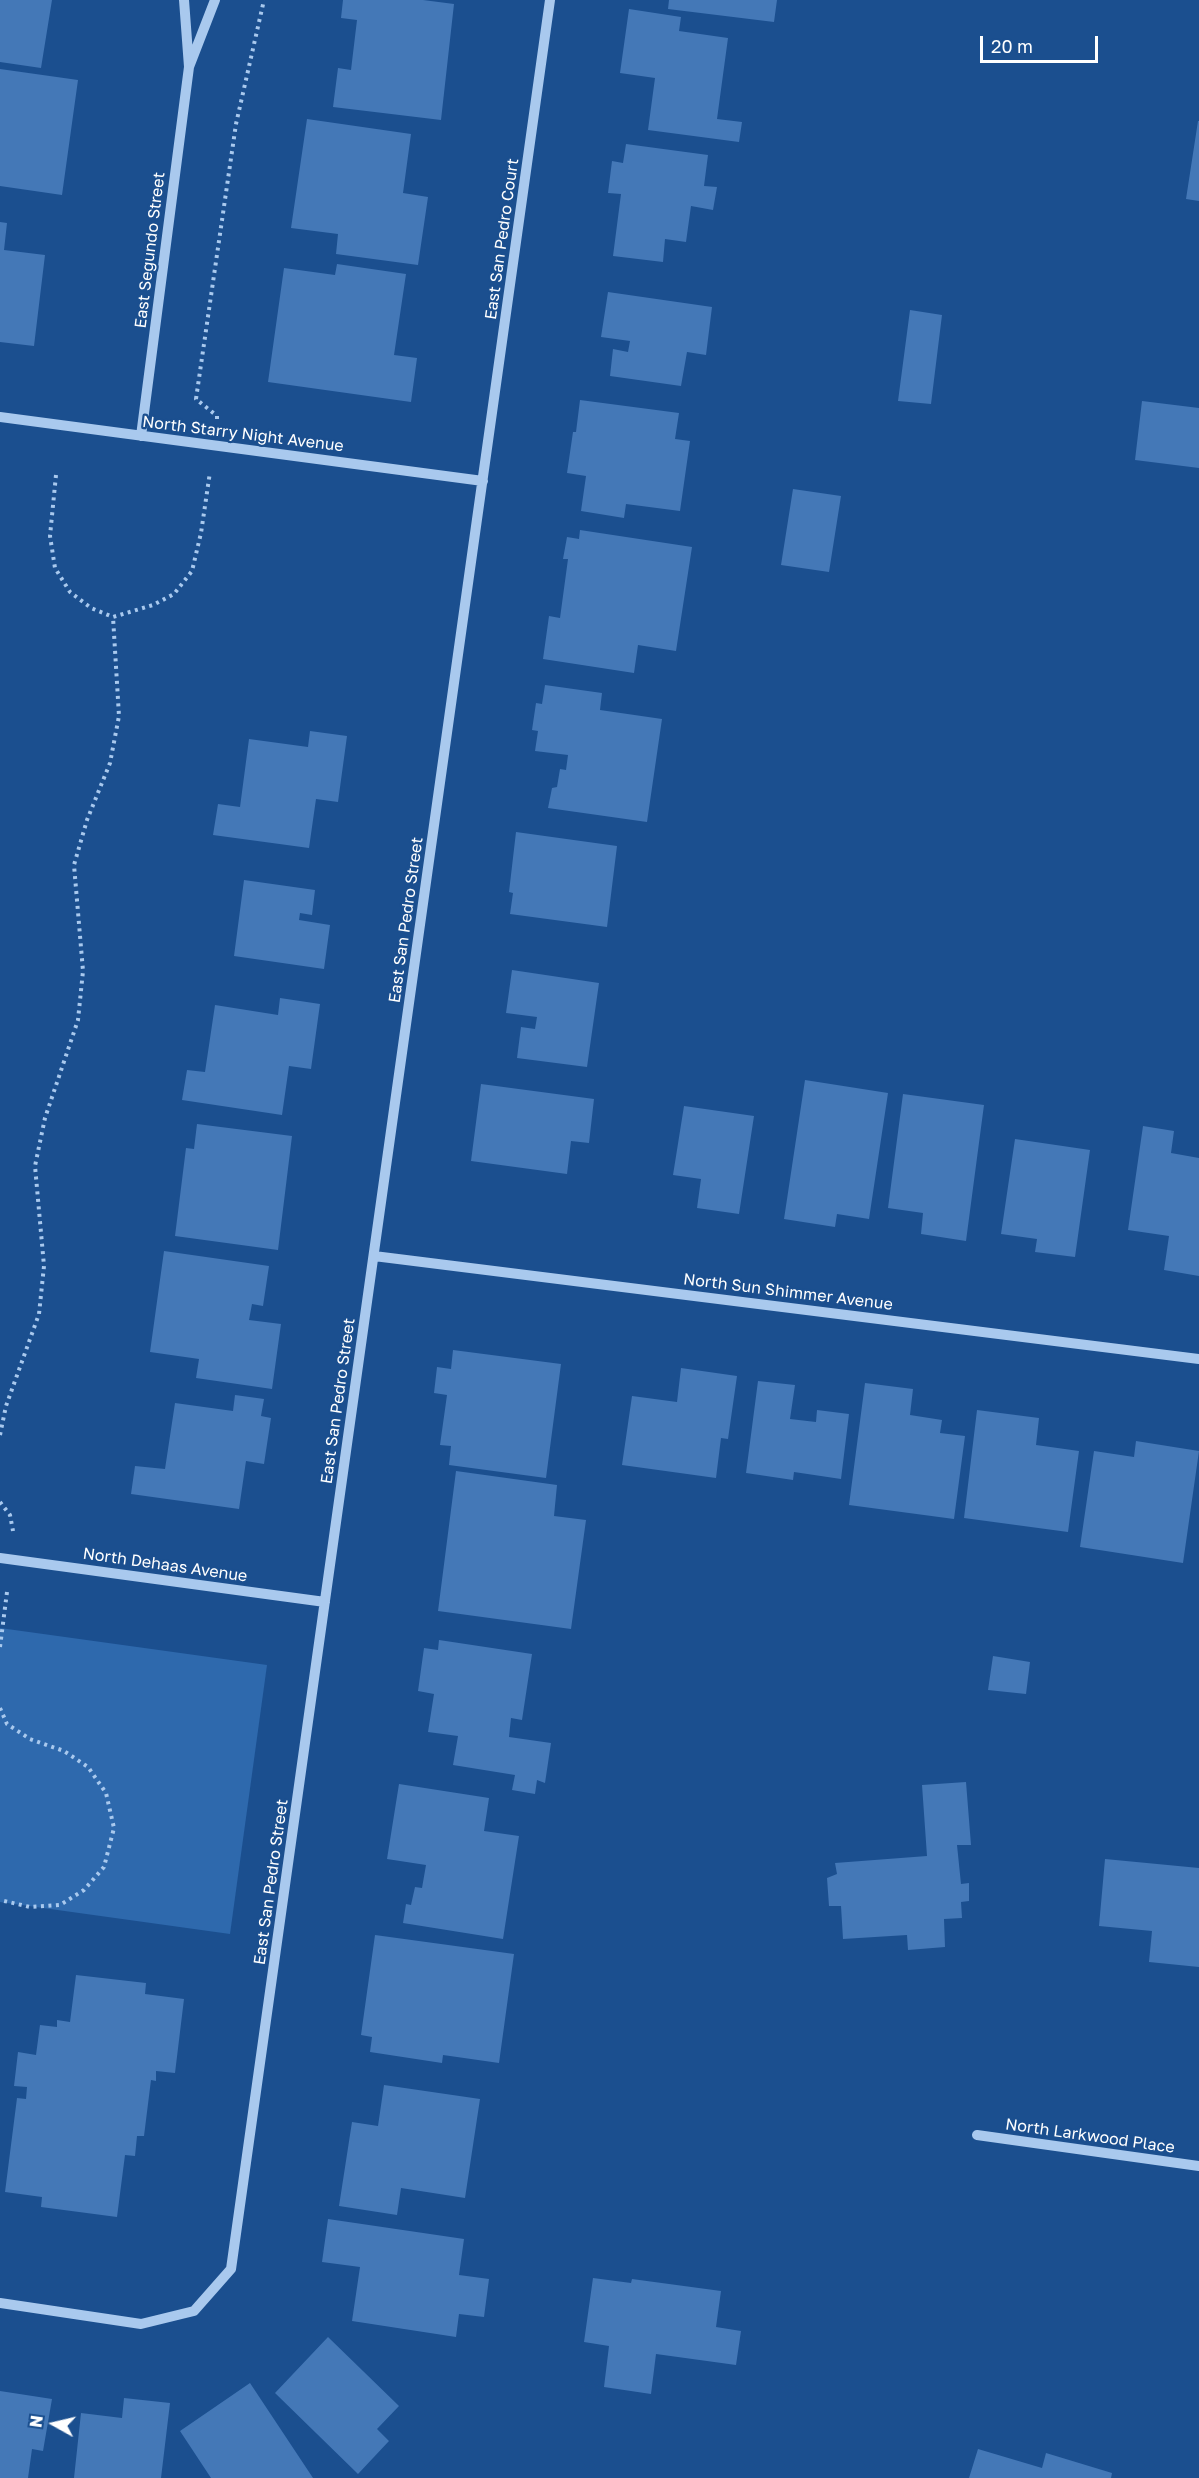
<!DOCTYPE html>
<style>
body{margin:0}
#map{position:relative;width:1199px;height:2478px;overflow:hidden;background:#1b4f8f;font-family:"Golos Text",sans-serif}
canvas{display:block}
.north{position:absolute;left:24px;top:2394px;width:60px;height:60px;-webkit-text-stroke:4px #1b4f8f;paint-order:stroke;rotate:278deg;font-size:16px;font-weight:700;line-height:24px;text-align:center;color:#fff}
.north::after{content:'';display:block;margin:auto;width:21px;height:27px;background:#fff;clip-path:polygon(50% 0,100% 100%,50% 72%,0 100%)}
.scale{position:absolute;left:980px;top:36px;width:118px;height:27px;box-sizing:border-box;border:3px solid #fff;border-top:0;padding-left:8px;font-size:18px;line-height:21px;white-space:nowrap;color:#fff;-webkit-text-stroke:4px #1b4f8f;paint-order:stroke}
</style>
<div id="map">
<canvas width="1199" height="2478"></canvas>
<div class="north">N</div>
<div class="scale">20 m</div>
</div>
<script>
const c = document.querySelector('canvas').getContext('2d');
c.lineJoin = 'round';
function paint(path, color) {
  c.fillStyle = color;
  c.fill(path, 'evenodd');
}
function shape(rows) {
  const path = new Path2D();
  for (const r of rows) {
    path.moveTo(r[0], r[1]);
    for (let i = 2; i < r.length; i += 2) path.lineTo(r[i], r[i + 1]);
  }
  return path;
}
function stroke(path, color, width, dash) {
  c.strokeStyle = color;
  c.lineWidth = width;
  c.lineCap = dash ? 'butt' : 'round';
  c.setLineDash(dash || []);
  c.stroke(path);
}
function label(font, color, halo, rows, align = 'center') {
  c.font = font + ' "Golos Text",sans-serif';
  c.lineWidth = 4.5;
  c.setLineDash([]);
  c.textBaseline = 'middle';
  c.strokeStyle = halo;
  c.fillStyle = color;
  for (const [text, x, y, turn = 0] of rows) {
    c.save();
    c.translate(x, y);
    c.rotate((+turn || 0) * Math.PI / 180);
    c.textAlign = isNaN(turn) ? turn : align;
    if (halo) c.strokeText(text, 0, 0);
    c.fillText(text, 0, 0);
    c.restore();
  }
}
const green = shape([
 [0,1628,267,1665,230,1934,0,1902]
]);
const building = shape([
 [0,0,52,0,41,68,0,62],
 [343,0,423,0,454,4,441,120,333,107,338,68,351,70,357,20,341,18],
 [669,0,777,0,774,22,668,9],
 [629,9,681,17,679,31,728,38,717,119,742,122,739,142,648,130,655,78,620,73],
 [0,69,78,80,62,195,0,186],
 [307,119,411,134,403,193,428,197,418,265,336,254,338,234,291,228],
 [1198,121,1199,121,1199,201,1186,199],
 [626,144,708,155,704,186,717,187,713,210,691,206,686,242,665,239,663,262,613,256,621,194,608,193,612,161,623,163],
 [0,222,7,223,4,250,45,255,34,346,0,342],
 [337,264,406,274,394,355,417,358,411,402,268,382,284,268,335,275],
 [608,292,712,307,706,355,687,352,681,386,610,376,613,349,628,352,630,341,601,337],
 [910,310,942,315,931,404,898,401],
 [580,400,679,413,675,439,690,441,680,511,626,504,624,518,581,511,586,476,567,473,573,432,576,432],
 [1142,401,1199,408,1199,468,1135,460],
 [793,489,841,496,829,572,781,565],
 [580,530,692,547,676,651,638,645,634,673,543,659,549,616,560,618,568,559,563,559,567,537,579,539],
 [545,685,602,693,600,710,662,719,647,822,548,808,552,788,557,787,560,769,566,770,568,755,535,751,538,731,532,730,536,703,542,704],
 [310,731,347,736,338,802,316,799,309,848,213,835,218,804,240,807,249,739,308,747],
 [516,832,617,846,607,927,510,914,513,893,509,892],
 [244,880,315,890,312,915,300,913,299,920,330,925,324,969,234,956],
 [512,970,599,983,587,1067,517,1058,521,1027,535,1029,537,1017,506,1013],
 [280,998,320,1004,311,1069,289,1066,282,1115,182,1100,187,1070,205,1072,215,1005,278,1015],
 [805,1080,888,1093,869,1219,837,1214,835,1227,784,1219],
 [481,1084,594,1099,589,1143,571,1141,567,1174,471,1161],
 [903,1094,984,1105,966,1241,921,1234,923,1213,888,1208],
 [684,1106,754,1116,739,1214,697,1208,701,1179,673,1175],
 [197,1124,292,1136,278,1250,175,1236,186,1148,194,1149],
 [1143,1126,1174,1131,1171,1153,1199,1158,1199,1276,1164,1270,1169,1236,1128,1230],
 [1015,1139,1090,1150,1075,1257,1035,1252,1037,1239,1001,1234],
 [164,1251,269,1266,263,1306,252,1304,249,1320,281,1324,272,1389,196,1378,199,1359,150,1352],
 [453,1350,561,1364,546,1478,449,1465,451,1446,440,1445,447,1395,434,1393,437,1367,451,1369],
 [681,1368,737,1376,728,1439,721,1438,716,1478,622,1465,632,1396,677,1402],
 [758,1381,795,1385,790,1419,816,1422,817,1410,849,1414,841,1479,794,1472,793,1480,746,1473],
 [865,1383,913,1389,910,1415,942,1420,940,1433,965,1436,954,1519,849,1505],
 [235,1395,264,1399,261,1416,271,1418,264,1464,246,1461,239,1509,131,1494,135,1466,165,1469,175,1403,233,1411],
 [977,1410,1039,1418,1036,1445,1079,1451,1068,1532,964,1518],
 [1136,1441,1199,1451,1183,1563,1080,1547,1094,1451,1134,1457],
 [456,1471,557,1485,554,1516,586,1520,571,1629,438,1611],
 [439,1640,532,1654,522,1720,511,1718,509,1737,551,1743,545,1783,537,1780,535,1794,512,1790,515,1775,453,1765,458,1736,428,1732,434,1694,418,1691,424,1648,438,1650],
 [993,1656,1030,1662,1026,1694,988,1690],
 [966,1782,971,1845,957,1845,961,1884,969,1883,969,1901,961,1902,962,1918,944,1919,945,1947,908,1950,907,1935,843,1939,841,1906,829,1906,827,1878,837,1874,835,1863,927,1856,922,1785],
 [399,1784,489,1798,484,1831,519,1836,503,1939,403,1923,406,1904,411,1905,415,1887,422,1888,426,1865,387,1859],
 [1105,1859,1199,1868,1199,1967,1149,1962,1152,1931,1099,1926],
 [375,1935,514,1954,499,2063,443,2055,442,2063,370,2052,372,2037,361,2035],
 [76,1975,146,1983,145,1994,184,1999,175,2073,156,2071,156,2081,151,2080,144,2136,137,2136,135,2156,125,2155,117,2217,41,2207,42,2197,5,2192,17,2098,26,2099,27,2087,14,2086,18,2052,36,2055,40,2025,57,2027,57,2020,70,2022],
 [384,2085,480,2099,465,2198,401,2188,397,2215,339,2206,352,2122,378,2126],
 [328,2219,464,2239,459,2275,489,2279,484,2317,459,2314,456,2337,352,2321,360,2267,322,2262],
 [593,2278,631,2283,632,2279,721,2291,716,2327,741,2331,736,2365,656,2354,651,2394,604,2387,609,2346,584,2342],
 [328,2337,399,2406,377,2429,389,2441,358,2474,275,2393],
 [250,2383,313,2478,211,2478,180,2431],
 [0,2391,52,2399,43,2451,32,2449,28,2478,0,2478],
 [124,2398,170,2403,161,2478,74,2478,81,2413,122,2418],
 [978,2449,1042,2468,1046,2453,1112,2473,1111,2478,969,2478]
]);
const path = shape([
 [217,419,217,416,196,399,236,124,264,0],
 [56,475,50,536,55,568,70,592,91,608,113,617,153,605,174,594,192,571,201,533,210,472],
 [0,1435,6,1406,39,1314,44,1266,35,1166,45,1118,78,1020,83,971,74,865,87,820,110,763,119,716,113,617],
 [0,1502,10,1515,13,1531],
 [0,1647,7,1592],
 [0,1708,7,1724,30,1739,64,1751,88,1767,106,1793,114,1828,104,1867,84,1890,60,1905,30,1907,0,1900]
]);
const minor = shape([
 [184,0,189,67,215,0],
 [0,417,483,481],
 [141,436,189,67],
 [374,1256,1199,1359],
 [0,1558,325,1602],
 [977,2135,1199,2166],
 [0,2303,141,2324,194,2311,231,2269,550,0]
]);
const streetNames = [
 ["East San Pedro Court",502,239,-82],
 ["East Segundo Street",150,250,-83],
 ["North Starry Night Avenue",243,434,7],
 ["East San Pedro Street",406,920,-82],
 ["North Sun Shimmer Avenue",788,1292,7],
 ["East San Pedro Street",338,1401,-82],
 ["North Dehaas Avenue",165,1565,8],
 ["East San Pedro Street",271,1882,-82],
 ["North Larkwood Place",1090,2136,8]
];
paint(green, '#2e69ad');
paint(building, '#4478b7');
stroke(path, '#a9c9ee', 4, [3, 4.5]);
stroke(minor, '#a9c9ee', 10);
label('16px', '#fff', '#1b4f8f', streetNames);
</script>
